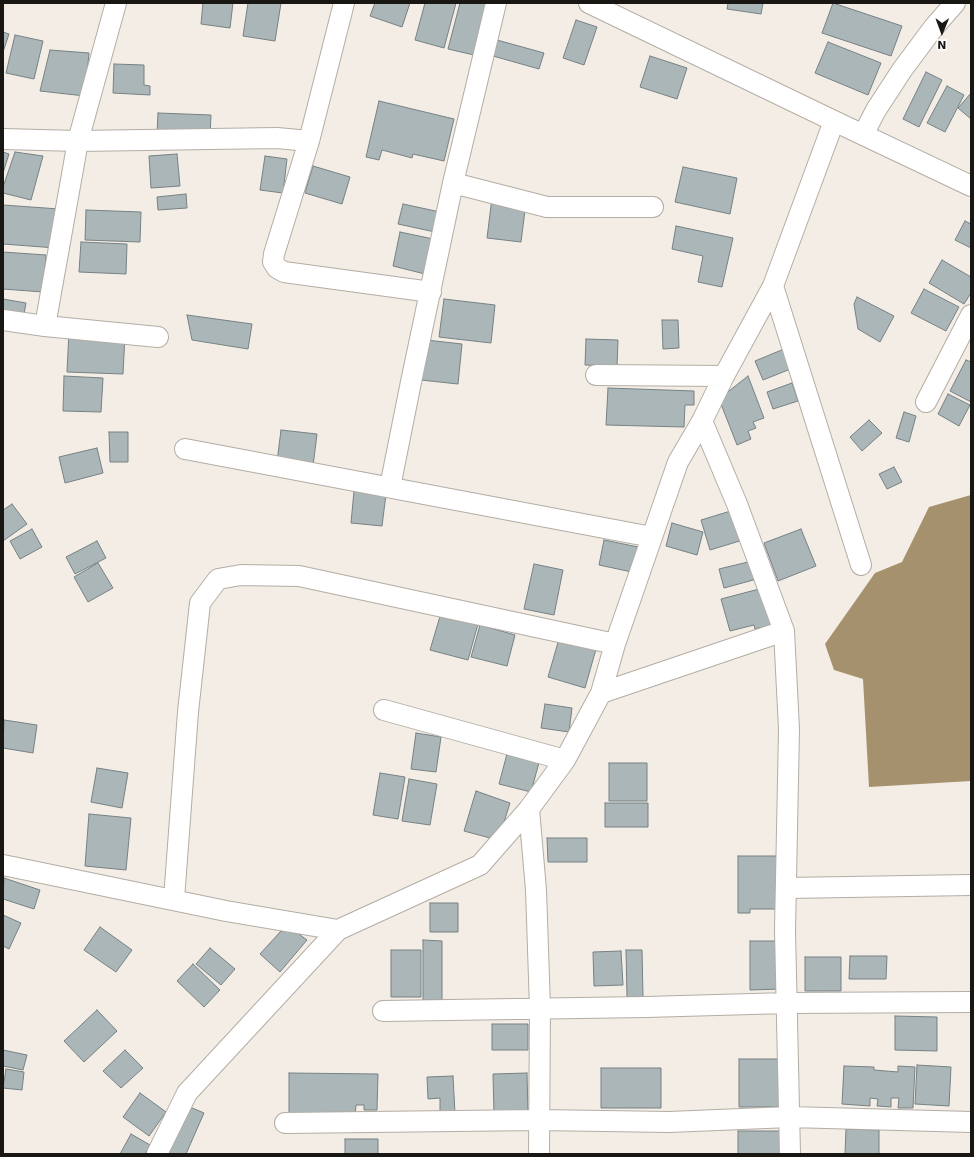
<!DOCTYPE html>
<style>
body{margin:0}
#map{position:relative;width:974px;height:1157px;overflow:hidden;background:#f3ede5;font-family:"DejaVu Sans",sans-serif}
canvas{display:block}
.frame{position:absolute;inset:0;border:4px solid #191714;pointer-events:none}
.north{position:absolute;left:922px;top:12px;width:40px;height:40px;-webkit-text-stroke:3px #fff;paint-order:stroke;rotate:181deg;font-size:11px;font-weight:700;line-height:16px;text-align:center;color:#191714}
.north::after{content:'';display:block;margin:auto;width:14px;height:18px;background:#191714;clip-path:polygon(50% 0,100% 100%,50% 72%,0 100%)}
</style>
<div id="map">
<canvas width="974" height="1157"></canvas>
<div class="frame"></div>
<div class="north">N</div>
</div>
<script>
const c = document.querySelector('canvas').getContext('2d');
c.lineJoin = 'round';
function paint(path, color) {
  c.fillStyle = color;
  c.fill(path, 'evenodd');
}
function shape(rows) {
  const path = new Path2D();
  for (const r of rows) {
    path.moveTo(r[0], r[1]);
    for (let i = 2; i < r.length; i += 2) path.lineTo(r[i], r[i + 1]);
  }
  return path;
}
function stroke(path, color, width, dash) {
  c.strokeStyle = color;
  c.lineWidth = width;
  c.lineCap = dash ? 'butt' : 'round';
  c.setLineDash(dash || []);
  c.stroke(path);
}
const water = shape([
 [971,495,971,781,869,787,863,679,834,670,825,644,875,573,902,562,929,507]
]);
const building = shape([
 [203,3,233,3,230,28,201,24,203,3],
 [248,3,281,3,275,41,243,36,248,3],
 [375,3,410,3,402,27,370,16,375,3],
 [425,3,456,3,444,48,415,40,425,3],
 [460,3,488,3,474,55,448,49,460,3],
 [728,3,763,3,761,14,727,9,728,3],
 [833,3,902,26,891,56,822,33,833,3],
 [576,20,597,27,584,65,563,58,576,20],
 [3,32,9,34,3,52,3,32],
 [15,35,43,41,34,79,6,73,15,35],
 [497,40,544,53,539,69,493,56,497,40],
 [828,42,881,63,868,95,815,73,828,42],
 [50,50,89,53,85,96,40,91,50,50],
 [650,56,687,68,677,99,640,87,650,56],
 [114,64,144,65,144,85,150,86,150,95,113,93,114,64],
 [926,72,942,80,919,127,903,119,926,72],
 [947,86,964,95,945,132,927,123,947,86],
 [971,93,971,119,958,108,971,93],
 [379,101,454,119,444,161,413,154,412,158,382,150,379,160,366,157,379,101],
 [158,113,211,115,210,136,157,134,158,113],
 [3,152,9,154,3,173,3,152],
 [15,152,43,156,31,200,3,193,3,187,15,152],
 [177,154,180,186,151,188,149,156,177,154],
 [265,156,287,159,283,193,260,190,265,156],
 [313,166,350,177,342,204,305,193,313,166],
 [683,167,737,178,730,214,675,202,683,167],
 [186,194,187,208,158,210,157,197,186,194],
 [492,198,526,202,521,242,487,238,492,198],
 [403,204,440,212,435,232,398,224,403,204],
 [3,205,59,209,56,248,3,244,3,205],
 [86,210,141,212,140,242,85,240,86,210],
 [965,221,971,224,971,248,955,240,965,221],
 [676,226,733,238,722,287,698,282,703,256,672,249,676,226],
 [400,232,433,239,425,274,393,266,400,232],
 [81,242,127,244,126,274,79,272,81,242],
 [3,252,46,255,43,292,3,289,3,252],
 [942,260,971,277,971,293,964,304,929,283,942,260],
 [924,289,959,307,946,331,911,313,924,289],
 [857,297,894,316,880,342,858,329,854,304,857,297],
 [3,299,26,303,23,320,3,316,3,299],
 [444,299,495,305,491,343,439,337,444,299],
 [187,315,252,324,248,349,192,340,187,315],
 [662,320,678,320,679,348,663,349,662,320],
 [69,331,125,334,123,374,67,372,69,331],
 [586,339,618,340,617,366,585,365,586,339],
 [426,340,462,344,458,384,421,380,426,340],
 [784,349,793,368,763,380,755,361,784,349],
 [966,360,971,362,971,402,950,391,966,360],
 [64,376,103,378,101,412,63,411,64,376],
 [748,376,764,418,753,422,756,428,748,431,751,439,737,445,719,399,748,376],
 [792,383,798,401,773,409,767,392,792,383],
 [608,388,694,391,694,405,685,405,684,427,606,425,608,388],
 [948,394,970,405,959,426,938,414,948,394],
 [904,412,916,416,909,442,896,438,904,412],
 [869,420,882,433,862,451,850,437,869,420],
 [281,430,317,434,313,466,277,462,281,430],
 [109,432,128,432,128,462,110,462,109,432],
 [97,448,103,473,65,483,59,457,97,448],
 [894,467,902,482,887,489,879,474,894,467],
 [354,491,386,494,382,526,351,523,354,491],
 [12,504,27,524,3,541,3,510,12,504],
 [734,510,743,540,710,550,701,520,734,510],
 [672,523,703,532,697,555,666,546,672,523],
 [32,529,42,547,20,559,10,541,32,529],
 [801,529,816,566,778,581,764,543,801,529],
 [604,540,638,547,632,572,599,565,604,540],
 [97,541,106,558,75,574,66,557,97,541],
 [752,561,757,579,724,588,719,569,752,561],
 [98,563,113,588,88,602,74,577,98,563],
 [534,564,563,570,554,615,524,609,534,564],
 [763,588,772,625,755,629,754,625,730,631,721,599,763,588],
 [441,613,478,624,468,660,430,650,441,613],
 [480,625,515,635,507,666,471,657,480,625],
 [559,639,596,649,585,688,548,677,559,639],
 [545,704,572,708,569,732,541,728,545,704],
 [4,720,37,725,33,753,3,748,4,720],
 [416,733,441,737,436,772,411,769,416,733],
 [508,750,540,759,531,792,499,784,508,750],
 [609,763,647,763,647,801,609,801,609,763],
 [97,768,128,773,122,808,91,802,97,768],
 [380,773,405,777,398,819,373,815,380,773],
 [409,779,437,784,430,825,402,821,409,779],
 [476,791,510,803,504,822,490,838,464,831,476,791],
 [605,803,648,803,648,827,605,827,605,803],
 [89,814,131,818,126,870,85,866,89,814],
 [547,838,587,838,587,862,548,862,547,838],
 [738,856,780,856,780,909,750,909,750,913,738,913,738,856],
 [4,878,40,890,34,909,3,899,4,878],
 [430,903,458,903,458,932,430,932,430,903],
 [3,915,21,923,9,949,3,946,3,915],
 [100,927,132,950,116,972,84,950,100,927],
 [281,931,296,932,307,940,280,972,260,954,281,931],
 [423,940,442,941,442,1000,423,1000,423,940],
 [750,941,781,941,781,989,750,990,750,941],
 [210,948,235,969,221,985,196,964,210,948],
 [391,950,421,950,421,997,391,997,391,950],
 [626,950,642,950,643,997,627,997,626,950],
 [621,951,623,985,594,986,593,952,621,951],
 [850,956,887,956,886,979,849,979,850,956],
 [805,957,841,957,841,991,805,991,805,957],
 [193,964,220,990,204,1007,177,981,193,964],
 [97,1010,117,1031,84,1062,64,1041,97,1010],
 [895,1016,937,1017,937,1051,895,1050,895,1016],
 [492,1024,528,1024,528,1050,492,1050,492,1024],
 [3,1050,27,1055,23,1070,3,1066,3,1050],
 [125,1050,143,1068,121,1088,103,1071,125,1050],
 [739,1059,785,1059,785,1107,739,1107,739,1059],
 [917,1065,951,1067,949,1106,915,1104,917,1065],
 [844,1066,874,1067,874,1070,898,1072,898,1066,915,1067,913,1108,898,1108,899,1098,891,1098,891,1107,877,1106,878,1099,870,1098,870,1106,842,1104,844,1066],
 [601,1068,661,1068,661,1108,601,1108,601,1068],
 [6,1069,24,1072,22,1090,3,1088,6,1069],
 [289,1073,378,1074,377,1110,364,1110,364,1105,356,1105,355,1115,289,1114,289,1073],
 [527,1073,528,1114,494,1114,493,1074,527,1073],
 [453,1076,455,1114,440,1114,440,1098,428,1099,427,1077,453,1076],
 [140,1093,166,1112,149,1136,123,1117,140,1093],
 [185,1105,204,1113,186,1154,160,1154,185,1105],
 [846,1129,879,1130,879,1154,845,1154,846,1129],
 [738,1131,784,1131,784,1154,738,1154,738,1131],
 [131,1134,150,1145,145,1154,120,1154,131,1134],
 [345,1139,378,1139,378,1154,345,1154,345,1139]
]);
const minor = shape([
 [116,3,78,141,45,326,158,337],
 [344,3,309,141,274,254,273,262,277,268,284,272,431,292],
 [589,3,834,121,971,186],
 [863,135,876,110,902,70,934,27,955,3],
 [3,139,78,141,277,138,309,141],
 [453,183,547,207,653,207],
 [773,286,861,565],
 [3,320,45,326],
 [596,375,724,376],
 [926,402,971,315],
 [702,421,737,504,784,631,789,729,785,930,790,1154],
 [185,449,652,537],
 [390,487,411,382,453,183,496,3],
 [601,693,784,631],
 [384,710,565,760],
 [529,809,536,890,540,1008,539,1154],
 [3,865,226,911,338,930],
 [786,888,971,885],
 [174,899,188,712,200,603,218,579,241,575,299,576,615,644],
 [383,1011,646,1007,787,1003,971,1002],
 [285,1123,539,1120,669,1122,790,1117,971,1122],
 [157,1154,187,1093,338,930,480,865,529,809,565,760,601,693,615,644,678,462,702,421,724,376,773,286,834,121]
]);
paint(water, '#a6916e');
paint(building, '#aab6b8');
stroke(building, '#768183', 1);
stroke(minor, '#b3ada5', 22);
stroke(minor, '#fff', 20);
</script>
